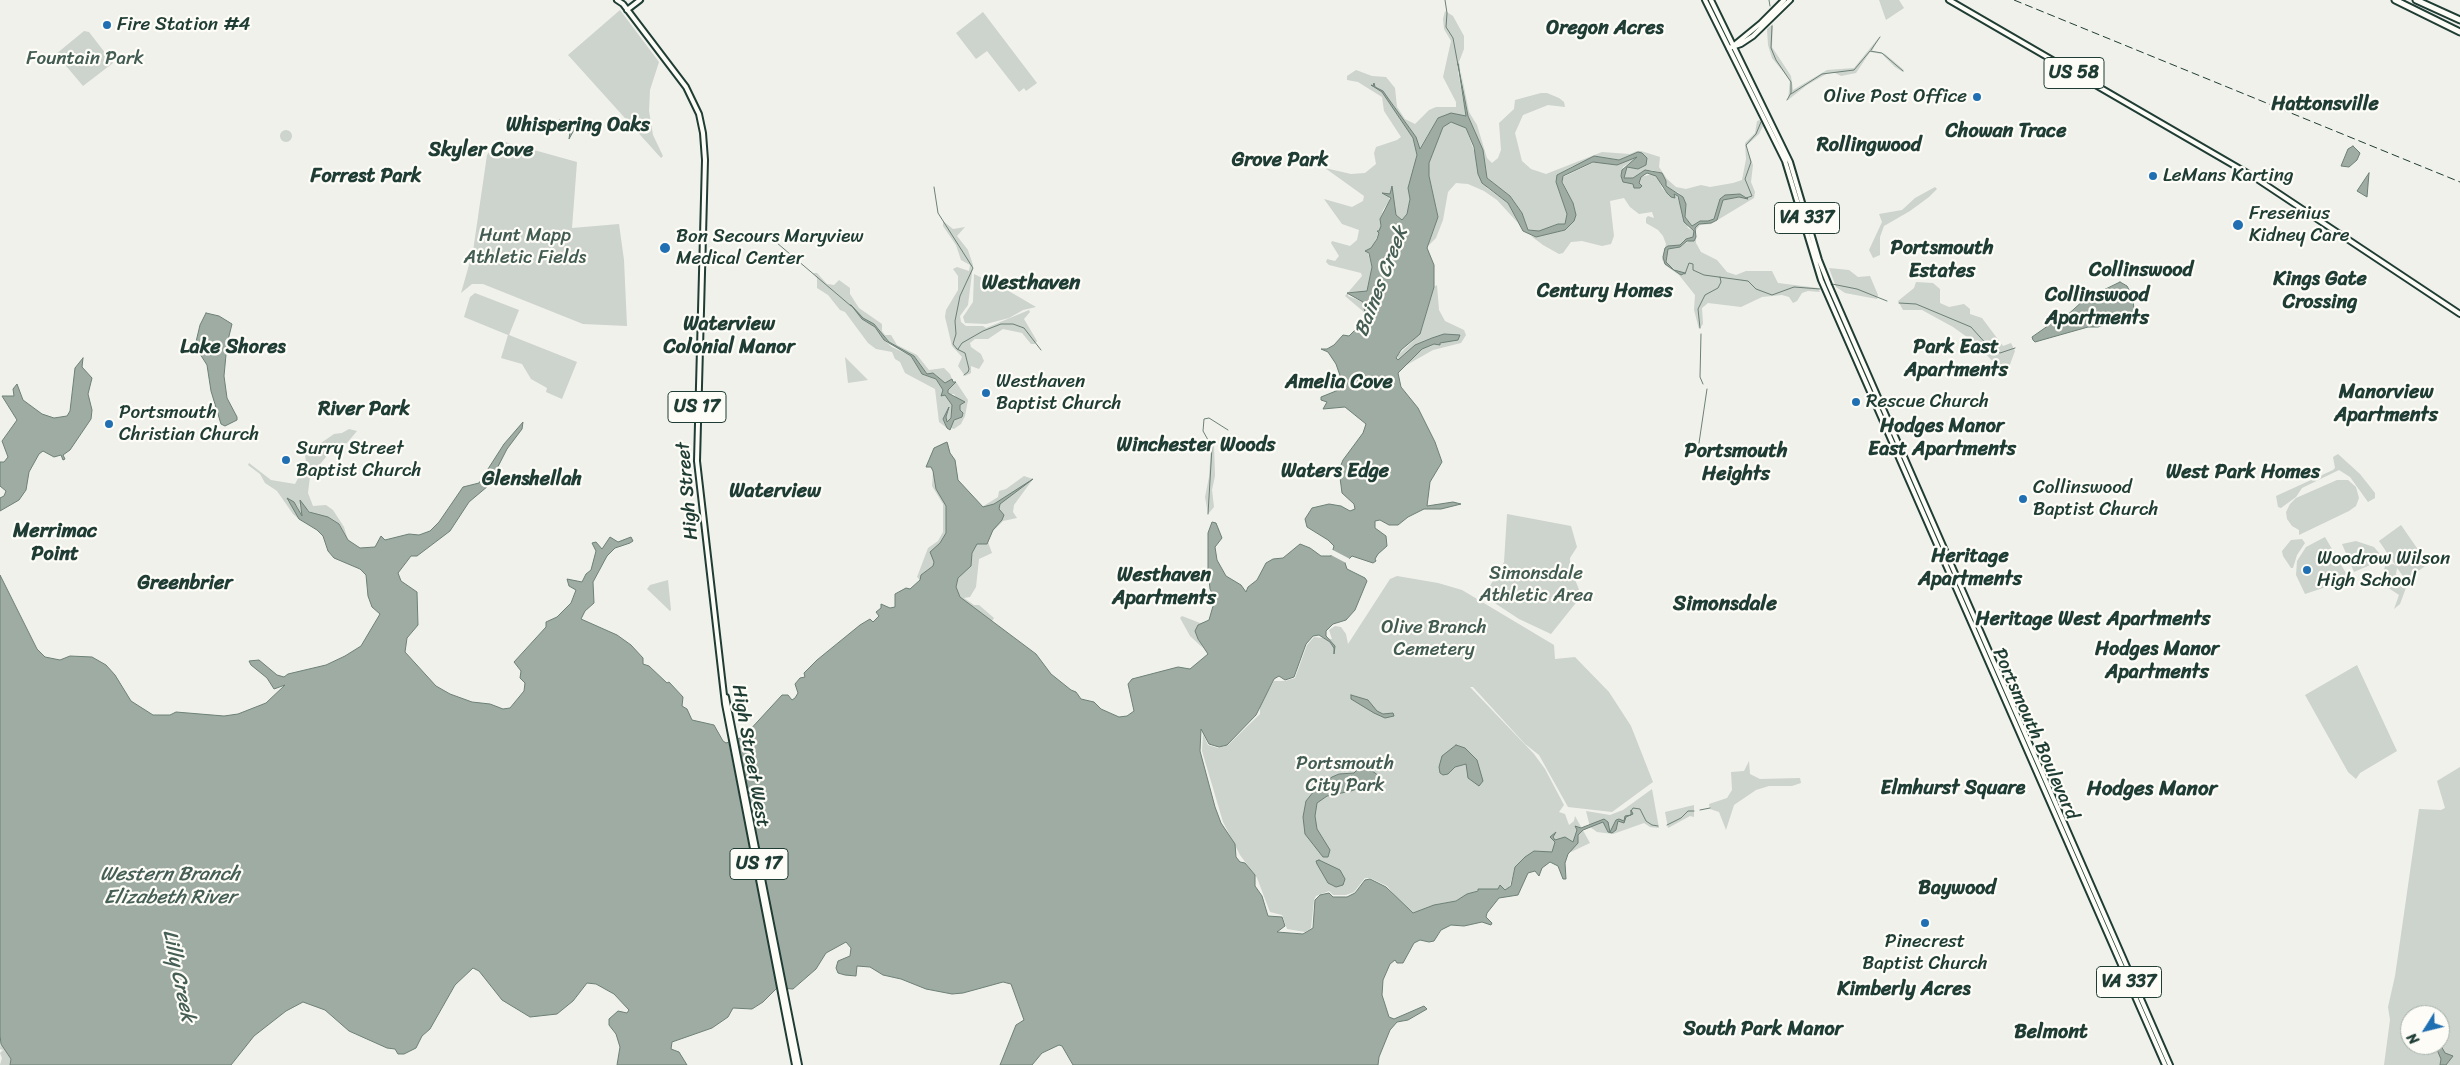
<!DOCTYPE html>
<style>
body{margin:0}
#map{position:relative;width:2460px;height:1065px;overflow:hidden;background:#f0f1eb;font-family:Sriracha,sans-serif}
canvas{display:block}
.north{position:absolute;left:2400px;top:1005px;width:50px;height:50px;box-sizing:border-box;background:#fdfcf7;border:1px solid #a4b0a9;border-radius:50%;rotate:234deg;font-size:14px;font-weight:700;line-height:20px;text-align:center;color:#1f3d34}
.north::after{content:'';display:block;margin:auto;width:18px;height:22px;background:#1f6fb2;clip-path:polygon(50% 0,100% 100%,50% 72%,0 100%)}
</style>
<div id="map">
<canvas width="2460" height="1065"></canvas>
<div class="north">N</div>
</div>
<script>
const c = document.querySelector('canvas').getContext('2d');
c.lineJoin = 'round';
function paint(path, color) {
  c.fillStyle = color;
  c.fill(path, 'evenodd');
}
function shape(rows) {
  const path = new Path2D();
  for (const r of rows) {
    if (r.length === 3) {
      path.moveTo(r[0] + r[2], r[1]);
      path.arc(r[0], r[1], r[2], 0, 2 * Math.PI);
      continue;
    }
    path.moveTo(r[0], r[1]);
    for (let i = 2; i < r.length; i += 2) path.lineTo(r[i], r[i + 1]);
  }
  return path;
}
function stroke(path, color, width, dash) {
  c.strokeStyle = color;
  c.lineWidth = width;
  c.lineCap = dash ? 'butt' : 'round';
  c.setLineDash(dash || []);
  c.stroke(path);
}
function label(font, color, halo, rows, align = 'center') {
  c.font = font + ' Sriracha,sans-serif';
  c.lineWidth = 4.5;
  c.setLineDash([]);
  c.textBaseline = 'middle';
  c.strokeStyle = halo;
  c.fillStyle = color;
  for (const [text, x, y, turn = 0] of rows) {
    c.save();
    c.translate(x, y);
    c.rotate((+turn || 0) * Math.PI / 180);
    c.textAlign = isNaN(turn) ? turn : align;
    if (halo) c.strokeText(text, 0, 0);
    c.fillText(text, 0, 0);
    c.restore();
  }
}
const green = shape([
 [1879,0,1899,0,1904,8,1886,20],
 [620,10,659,62,650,90,649,111,653,135,663,156,661,158,568,55],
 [1445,11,1453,16,1464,36,1464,49,1459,62,1469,112,1477,125,1487,158,1492,163,1498,158,1501,150,1499,123,1514,109,1515,100,1541,93,1547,93,1559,98,1564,102,1565,107,1548,105,1523,115,1515,133,1522,161,1531,169,1546,174,1602,152,1630,154,1637,151,1641,151,1660,157,1659,167,1667,179,1676,187,1686,189,1701,185,1710,187,1733,183,1742,180,1746,159,1745,143,1755,133,1757,121,1760,120,1763,126,1759,134,1746,146,1753,165,1751,182,1755,192,1754,198,1711,224,1700,225,1696,230,1696,243,1701,252,1717,260,1727,272,1736,275,1746,271,1772,271,1778,283,1818,288,1820,292,1808,291,1802,293,1797,301,1793,303,1789,297,1782,295,1762,297,1741,307,1708,303,1702,308,1703,324,1699,329,1694,310,1695,295,1679,275,1665,265,1662,259,1666,244,1663,236,1658,230,1646,223,1646,218,1648,216,1654,218,1652,212,1639,214,1630,207,1624,198,1610,201,1614,236,1611,244,1602,246,1582,241,1571,242,1563,253,1559,254,1543,245,1531,236,1536,237,1565,230,1573,203,1561,178,1597,161,1611,164,1638,157,1623,167,1621,176,1638,187,1641,187,1639,183,1640,177,1653,174,1658,178,1662,188,1671,197,1675,197,1674,194,1677,196,1688,228,1694,231,1695,235,1693,238,1684,240,1680,245,1668,246,1663,257,1668,266,1681,275,1666,262,1668,249,1680,247,1696,236,1695,228,1699,224,1711,223,1717,220,1723,200,1739,197,1747,198,1740,194,1725,195,1714,219,1708,221,1700,221,1692,226,1685,217,1686,204,1679,193,1666,187,1662,173,1651,170,1641,172,1633,178,1624,178,1627,167,1638,169,1638,152,1619,160,1594,156,1581,164,1571,167,1556,182,1567,214,1565,224,1558,224,1539,231,1528,230,1522,213,1510,196,1487,178,1483,154,1468,116,1460,67,1458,72,1466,116,1438,118,1419,149,1416,137,1383,91,1372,86,1382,92,1413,138,1417,155,1409,187,1410,199,1407,214,1402,220,1396,215,1390,188,1391,194,1388,195,1390,200,1383,210,1380,220,1381,229,1371,249,1367,250,1372,267,1367,292,1349,292,1348,296,1363,302,1365,313,1345,296,1362,276,1361,273,1329,265,1326,262,1327,259,1335,261,1339,256,1331,243,1332,241,1350,246,1357,240,1359,230,1342,224,1324,199,1352,207,1363,201,1364,196,1325,168,1351,174,1365,173,1376,164,1374,153,1376,147,1397,140,1401,137,1384,111,1382,97,1358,82,1347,80,1347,76,1356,70,1372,76,1386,77,1395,88,1397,107,1405,119,1415,124,1429,110,1436,107,1456,107,1456,102,1443,77,1451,41,1444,29,1443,19],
 [983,12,1037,83,1026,91,1024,88,1019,92,987,51,976,59,956,33],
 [1773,24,1772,47,1791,76,1793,90,1827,70,1854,68,1880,36,1872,51,1885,54,1904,70,1903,72,1895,67,1882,54,1870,52,1856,73,1841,76,1835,73,1828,73,1807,85,1788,100,1790,80,1772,58,1768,45,1767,29],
 [84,31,89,32,113,63,83,86,56,54],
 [1448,123,1456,123,1466,128,1487,188,1508,203,1518,223,1497,200,1484,191,1468,184,1456,183,1448,192,1443,220,1436,238,1428,246,1438,217,1429,176,1429,163,1443,127],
 [286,136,6],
 [498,140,577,162,572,228,619,224,624,260,627,326,583,324,483,284,472,284,461,293,473,251,487,155],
 [1935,187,1937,189,1929,197,1910,211,1884,226,1880,237,1880,255,1873,258,1869,250,1882,222,1879,214,1902,210,1915,198],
 [943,221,953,229,965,227,957,236,968,250,973,265,968,305,960,316,961,322,966,326,983,326,986,328,1029,310,1030,312,1024,319,1037,341,1035,344,1031,344,1022,333,1003,329,988,339,975,339,970,343,971,347,981,354,984,361,979,369,971,366,971,373,965,376,958,366,962,357,952,346,945,317,946,310,958,290,958,276,953,269,957,267,969,271,970,265,961,260,956,245,943,226],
 [1829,268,1849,270,1858,277,1870,276,1878,295,1877,299,1845,293,1836,287],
 [813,273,817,273,827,284,834,285,839,280,850,288,850,294,859,308,882,324,882,331,885,335,891,335,897,345,917,355,929,370,944,368,950,374,952,379,945,384,936,375,927,374,914,356,889,342,878,328,865,320,875,327,884,340,892,347,911,356,922,374,936,379,952,405,951,418,947,422,946,417,949,410,943,419,947,428,939,422,935,389,905,373,900,362,895,359,892,352,876,349,868,343,845,312,840,310,828,295,817,288,817,278],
 [974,274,1007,290,1036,307,1023,310,1009,318,986,324,965,323,963,317,973,302],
 [1916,282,1933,283,1940,289,1940,303,1949,307,1964,304,1970,309,1970,314,1982,318,2003,346,2011,343,2015,351,2006,375,1974,342,1953,327,1922,310,1903,310,1898,301,1914,288],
 [1437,285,1439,310,1445,321,1464,330,1466,335,1461,343,1433,350,1403,367,1397,360,1398,355,1412,342,1422,328,1434,287],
 [475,293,519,310,509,335,577,362,562,399,546,392,547,388,531,379,522,364,501,358,508,335,464,317,470,297],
 [845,357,868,380,848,383],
 [956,382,968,400,965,416,961,424,954,429,951,428,951,423,962,414,960,410,960,403,954,394,949,394,948,390],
 [349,429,357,431,347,443,337,445,325,450,326,457,310,476,308,493,313,506,326,505,333,510,344,527,348,540,340,525,331,519,312,513,299,504,303,514,302,516,297,506,287,500,294,507,299,519,305,524,301,521,293,514,277,491,265,483,260,474,248,465,249,463,271,480,295,484,306,463,305,454,334,434,342,433],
 [1209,439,1214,445,1215,476,1212,490,1214,507,1208,514,1205,497,1209,477,1211,447,1208,440],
 [945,442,948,443,950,453,955,460,958,480,982,507,998,497,999,491,1006,489,1024,476,1033,479,1014,505,1013,512,1017,518,1003,521,992,532,988,542,992,553,979,559,976,587,970,597,964,598,974,605,979,605,994,618,992,621,963,604,939,559,920,580,917,577,928,548,938,541,943,532,943,504,932,486,933,471,931,467,926,467,934,448],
 [2338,454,2360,474,2375,493,2375,498,2368,502,2350,477,2339,470,2302,488,2296,497,2281,508,2278,507,2276,496,2333,470,2335,468,2333,457],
 [2337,480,2348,480,2356,487,2359,498,2356,506,2349,511,2299,535,2299,530,2292,526,2287,519,2286,512,2290,504,2296,498],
 [1507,514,1571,526,1577,547,1570,558,1570,567,1580,592,1579,599,1551,634,1519,619,1484,596,1504,562],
 [2401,525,2428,564,2406,580,2397,568,2396,574,2400,582,2407,585,2400,604,2394,609,2399,595,2387,587,2383,575,2385,566,2393,564,2396,566,2379,541],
 [2325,537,2347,575,2345,579,2335,584,2305,594,2296,575,2297,561,2306,547],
 [2302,539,2305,543,2297,555,2293,568,2291,568,2283,556,2282,551,2291,540],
 [2356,541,2374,547,2384,559,2354,572,2342,544],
 [1397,576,1438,583,1462,590,1554,645,1555,659,1575,657,1609,692,1631,726,1653,782,1612,812,1568,807,1539,755,1525,744,1473,687,1470,687,1534,754,1545,769,1564,805,1559,812,1565,814,1569,825,1574,821,1575,816,1590,843,1571,852,1571,846,1552,858,1515,868,1509,888,1504,890,1501,887,1498,889,1478,890,1456,901,1439,904,1413,913,1403,906,1387,886,1370,878,1365,878,1354,892,1346,895,1333,895,1329,891,1316,896,1314,900,1311,928,1305,932,1287,929,1282,915,1270,912,1257,878,1240,855,1223,822,1202,751,1203,734,1208,745,1218,748,1228,745,1260,714,1260,706,1274,681,1285,681,1295,678,1307,645,1314,637,1332,639,1329,630,1335,626,1341,627,1346,634,1348,644,1390,579],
 [668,580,671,610,670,611,647,589,650,585],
 [1182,616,1200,623,1207,622,1198,625,1198,639,1203,648,1190,636,1180,618],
 [2357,665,2397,751,2360,773,2356,779,2348,772,2305,695],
 [1749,761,1750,774,1760,779,1800,778,1801,783,1792,786,1769,786,1756,790,1734,805,1726,830,1719,812,1710,809,1709,804,1727,798,1732,790,1731,772,1744,771],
 [2460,767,2460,1065,2384,1065,2390,1020,2388,1007,2395,976,2419,809,2441,810,2445,808,2437,781],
 [2410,1015,2440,1015,2440,1045,2410,1045],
 [1652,789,1659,828,1650,827,1644,823,1613,834,1597,832,1590,827,1586,811,1610,815,1623,810],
 [1694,805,1694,817,1690,816,1668,828,1665,812],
 [1,1039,1,1044,11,1059,10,1065,0,1065,2,1058,0,1053,3,1050,0,1049]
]);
const water = shape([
 [1458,64,1468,116,1483,150,1487,178,1510,196,1522,213,1528,230,1539,231,1558,224,1565,224,1567,214,1556,182,1557,175,1594,156,1619,160,1638,152,1642,153,1647,158,1646,165,1638,169,1627,167,1624,178,1633,178,1645,170,1662,173,1666,181,1666,186,1683,197,1686,204,1685,217,1692,226,1700,221,1708,221,1714,219,1720,199,1725,195,1740,194,1748,199,1739,197,1723,200,1717,220,1711,223,1699,224,1695,228,1696,237,1694,241,1687,241,1680,247,1668,249,1666,262,1674,270,1685,273,1681,275,1665,264,1663,257,1665,248,1668,246,1680,245,1686,239,1693,237,1694,231,1684,222,1678,196,1674,194,1675,198,1671,197,1667,193,1656,176,1647,173,1641,177,1639,183,1642,186,1640,188,1634,188,1633,184,1623,182,1621,176,1622,170,1637,157,1617,165,1593,162,1563,176,1562,182,1573,203,1576,215,1574,221,1565,230,1536,237,1523,231,1508,203,1482,183,1478,174,1474,147,1466,128,1451,122,1443,127,1429,163,1429,176,1438,217,1427,248,1434,265,1434,287,1420,334,1401,350,1396,358,1398,360,1415,345,1432,338,1444,334,1460,335,1458,340,1440,343,1440,345,1434,344,1422,349,1398,373,1401,387,1418,408,1435,442,1442,462,1430,482,1427,506,1453,502,1461,504,1441,509,1424,509,1408,517,1398,525,1389,525,1380,520,1375,521,1375,528,1386,536,1387,546,1378,554,1375,559,1376,561,1373,563,1352,556,1345,563,1347,569,1365,578,1367,581,1355,610,1346,620,1333,624,1326,631,1326,636,1335,646,1334,654,1334,648,1330,642,1319,635,1313,636,1306,644,1294,677,1285,680,1279,676,1274,679,1256,715,1227,745,1219,747,1209,744,1201,729,1200,751,1215,807,1221,823,1235,844,1236,857,1240,862,1245,863,1255,875,1255,886,1262,896,1268,916,1282,917,1285,926,1277,932,1303,934,1313,928,1315,900,1320,895,1329,893,1333,897,1347,897,1355,893,1365,880,1370,879,1386,887,1413,913,1434,905,1456,901,1467,894,1478,891,1478,889,1498,889,1500,885,1505,890,1511,886,1515,867,1525,857,1534,851,1552,852,1555,842,1550,837,1556,832,1553,837,1555,840,1565,837,1573,842,1577,830,1575,826,1581,828,1604,819,1608,822,1610,832,1616,820,1619,819,1624,821,1625,816,1631,815,1631,810,1633,814,1626,817,1624,823,1618,821,1616,830,1612,833,1608,832,1603,822,1583,830,1578,835,1578,843,1568,854,1565,863,1566,879,1563,879,1558,866,1550,862,1542,868,1539,876,1535,871,1528,873,1518,895,1499,898,1487,913,1486,917,1492,923,1491,925,1482,922,1464,926,1451,925,1441,930,1434,941,1429,942,1420,940,1414,943,1403,963,1397,963,1395,960,1390,964,1383,980,1382,995,1389,1017,1394,1019,1424,1006,1427,1009,1408,1020,1397,1022,1390,1030,1379,1057,1378,1065,1073,1065,1062,1046,1059,1045,1042,1053,1032,1065,1000,1065,1016,1025,1024,1020,1011,984,1003,982,963,993,952,994,926,989,901,979,883,975,870,967,857,966,856,976,845,975,838,973,836,968,838,961,850,956,851,948,846,942,826,953,816,969,793,989,777,988,763,1002,752,1009,733,1008,728,1017,712,1028,672,1042,671,1049,679,1052,687,1065,617,1065,620,1047,616,1034,609,1025,609,1019,618,1011,627,1013,629,1010,614,994,596,984,587,983,573,1001,557,1014,530,1017,502,1000,479,971,473,968,455,985,430,1029,422,1036,416,1048,404,1054,398,1054,395,1049,387,1048,349,1031,325,1010,303,1002,286,1011,254,1036,231,1065,10,1065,11,1059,1,1044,0,1035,0,575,37,649,45,657,60,660,70,656,92,657,106,665,115,675,131,701,153,715,170,715,176,712,224,716,238,714,266,703,285,685,274,689,267,678,251,665,249,661,259,660,277,675,284,677,288,674,326,665,345,656,361,646,380,614,372,607,368,596,366,575,360,569,334,558,328,551,323,536,317,530,299,519,287,498,294,502,302,516,300,500,309,512,328,517,339,524,348,540,360,548,375,547,381,536,385,540,409,534,419,535,430,531,439,522,463,487,479,483,504,444,523,422,522,429,507,449,488,486,469,502,450,531,417,556,411,556,398,573,401,581,417,592,418,625,407,638,405,652,436,686,450,694,472,702,490,704,503,709,510,708,524,691,525,683,520,678,521,671,514,662,546,627,546,622,557,617,571,603,576,590,569,586,567,579,582,582,586,574,591,570,596,551,592,543,596,542,602,549,610,537,618,542,631,537,633,541,630,543,615,548,607,556,593,582,594,603,585,611,581,619,617,635,631,645,643,658,643,664,649,666,667,683,669,682,683,697,682,706,687,709,692,720,714,725,723,741,726,743,740,738,747,733,782,695,788,695,792,700,795,698,798,693,795,684,800,678,805,677,804,673,817,660,860,625,870,619,873,622,879,616,876,612,881,608,881,604,890,608,895,607,895,594,906,588,910,589,920,580,921,575,933,566,934,562,930,552,940,543,946,533,946,506,936,489,933,471,931,467,926,467,934,448,947,442,950,453,955,460,958,480,983,507,994,504,1033,479,1000,504,999,509,1004,515,1002,520,993,530,987,544,977,544,972,553,971,566,958,578,956,587,960,597,1036,654,1051,674,1071,690,1076,692,1081,699,1094,702,1101,709,1119,717,1127,716,1134,711,1128,684,1132,679,1178,667,1190,669,1208,654,1198,639,1195,631,1198,625,1209,620,1215,599,1210,589,1208,569,1208,533,1212,522,1216,523,1222,538,1215,547,1217,560,1226,576,1241,585,1246,592,1248,587,1257,580,1266,563,1273,559,1283,558,1300,544,1310,548,1321,556,1331,556,1334,546,1328,540,1307,527,1305,519,1312,508,1329,504,1341,506,1350,511,1355,509,1354,504,1342,493,1339,470,1343,460,1363,433,1366,424,1345,407,1323,409,1327,402,1321,400,1321,397,1341,389,1343,384,1336,364,1328,352,1321,349,1327,349,1334,345,1343,335,1349,336,1366,319,1363,302,1347,293,1367,291,1372,267,1369,253,1365,251,1371,248,1377,239,1379,233,1377,231,1379,231,1381,226,1380,219,1391,198,1382,193,1390,194,1392,186,1396,215,1402,220,1407,214,1410,199,1408,188,1417,155,1413,138,1382,92,1371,85,1373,86,1374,83,1375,87,1383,91,1390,101,1416,137,1420,149,1438,118,1451,113,1466,116,1458,64],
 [560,120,567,124,580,120,594,134,574,130,569,139,570,132,560,120],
 [2353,146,2360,153,2357,160,2349,167,2341,166,2348,149,2353,146],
 [2369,173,2367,197,2357,191,2369,173],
 [2120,282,2127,286,2133,297,2134,311,2127,317,2098,327,2088,327,2035,342,2033,340,2032,337,2052,323,2063,319,2085,299,2120,282],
 [851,305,863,318,874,324,889,342,914,356,927,374,933,373,945,383,952,379,953,382,956,382,948,390,948,393,965,402,960,405,960,410,963,413,962,417,954,420,950,430,947,428,943,419,949,407,946,417,947,422,951,418,952,405,945,395,941,396,943,390,936,379,922,374,911,356,884,340,875,327,862,319,851,305],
 [206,313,219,316,232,324,227,344,224,376,227,398,237,417,237,420,225,426,221,424,211,391,207,365,195,346,200,325,206,313],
 [83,358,82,367,92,378,88,394,92,410,91,419,70,450,63,455,65,459,63,460,61,455,54,457,43,451,39,454,29,472,26,490,19,500,0,511,0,498,4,496,6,491,0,486,0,462,4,462,8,457,2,441,17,420,2,396,14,396,13,389,17,384,23,400,42,414,54,418,67,416,70,411,75,368,83,358],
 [1351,695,1368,700,1377,711,1383,714,1393,713,1394,716,1385,718,1374,713,1351,699,1351,695],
 [1456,745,1465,748,1477,760,1483,781,1479,786,1468,778,1466,764,1455,767,1448,774,1443,775,1440,773,1439,767,1442,756,1456,745],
 [1363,764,1379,776,1379,781,1351,791,1327,796,1317,803,1315,816,1317,829,1330,850,1328,857,1323,857,1305,834,1303,817,1306,801,1314,791,1332,777,1339,774,1354,773,1363,764],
 [1319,860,1340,870,1345,879,1343,885,1336,887,1328,883,1317,864,1316,861,1319,860],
 [2440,1044,2445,1053,2453,1056,2446,1065,2440,1065,2441,1059,2435,1045,2440,1044]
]);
const pier = shape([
 [1331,549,1350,559,1348,564,1329,554],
 [736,737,786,990,778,990,728,739]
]);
const stream = shape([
 [1445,0,1447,13,1446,27,1453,38,1458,65],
 [1769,0,1770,6],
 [1772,26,1771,48,1776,60,1791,82,1791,93,1787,100],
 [1871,50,1880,37],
 [1791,94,1822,74,1854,70,1870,51,1882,53,1903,71],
 [934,187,938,213,973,268,960,296,955,321,956,334,953,344,957,349,965,353,969,369,968,372,964,375],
 [1746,198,1752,196,1745,179,1751,162,1746,145,1756,134,1761,122],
 [770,237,851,306],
 [1685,274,1689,263,1693,264,1693,270,1704,275,1748,281,1756,289,1772,295,1794,287,1820,289],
 [1832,284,1857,289,1887,301],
 [1899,303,1916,304,1971,327,1989,347,2000,353,2015,348],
 [1700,328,1698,309,1705,295,1718,288,1721,282,1720,277],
 [1701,334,1700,377,1703,384],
 [958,349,962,343,983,331,1001,324,1013,324,1024,328,1041,350],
 [1699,443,1707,389],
 [1208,514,1212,447,1203,431,1204,419,1209,418,1228,430],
 [1700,810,1710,808],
 [1631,811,1633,808,1640,809,1646,821,1652,825,1658,826],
 [1667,825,1681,818,1688,811,1694,811]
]);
const secondary = shape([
 [1733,46,1761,23,1784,0],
 [1729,48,1741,44,1753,36,1790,0]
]);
const primary = shape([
 [617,0,623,4,686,87,699,114,703,133,705,160,697,461,725,704,795,1065],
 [1705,0,1785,161,1821,280,2165,1065],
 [1711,0,1790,162,1819,260,1829,285,2170,1065],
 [1949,0,2254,177,2460,314],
 [627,10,640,0],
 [726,697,799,1065]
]);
const highway = shape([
 [2395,0,2460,32],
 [2416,0,2460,20]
]);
const rail = shape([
 [2014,0,2460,182]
]);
const markers = [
 [107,25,5,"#1f6fb2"],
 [1977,97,5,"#1f6fb2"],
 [2153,176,5,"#1f6fb2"],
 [2238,225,6,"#1f6fb2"],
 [665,248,6,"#1f6fb2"],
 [986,393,5,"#1f6fb2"],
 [1856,402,5,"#1f6fb2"],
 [109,424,5,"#1f6fb2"],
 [286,460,5,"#1f6fb2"],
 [2023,499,5,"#1f6fb2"],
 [2307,570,5,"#1f6fb2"],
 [1925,923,5,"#1f6fb2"]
];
const shields = [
 [2074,73,60],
 [1807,218,65],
 [697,407,58],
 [759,864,58],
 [2129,982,65]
];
const shieldNames = [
 ["US 58",2074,73],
 ["VA 337",1807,218],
 ["US 17",697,407],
 ["US 17",759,864],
 ["VA 337",2129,982]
];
const poiNames = [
 ["Fire Station #4",117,25],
 ["Olive Post Office",1967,97,"right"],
 ["LeMans Karting",2163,176],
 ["Fresenius",2249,214],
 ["Kidney Care",2249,236],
 ["Bon Secours Maryview",676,237],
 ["Medical Center",676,259],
 ["Westhaven",996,382],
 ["Baptist Church",996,404],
 ["Rescue Church",1866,402],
 ["Portsmouth",119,413],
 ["Christian Church",119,435],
 ["Surry Street",296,449],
 ["Baptist Church",296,471],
 ["Collinswood",2033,488],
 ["Baptist Church",2033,510],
 ["Woodrow Wilson",2317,559],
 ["High School",2317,581],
 ["Pinecrest",1925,942,"center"],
 ["Baptist Church",1925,964,"center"]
];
const parkNames = [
 ["Fountain Park",85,59],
 ["Hunt Mapp",525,236],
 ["Athletic Fields",525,258],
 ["Simonsdale",1536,574],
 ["Athletic Area",1536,596],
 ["Olive Branch",1434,628],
 ["Cemetery",1434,650],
 ["Portsmouth",1345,764],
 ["City Park",1345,786]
];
const streetNames = [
 ["High Street",688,491,-95],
 ["Portsmouth Boulevard",2035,734,66],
 ["High Street West",750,756,80]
];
const neighbourhoodNames = [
 ["Oregon Acres",1605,29],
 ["Hattonsville",2325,105],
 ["Whispering Oaks",578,126],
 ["Chowan Trace",2006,132],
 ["Rollingwood",1869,146],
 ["Skyler Cove",481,151],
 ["Grove Park",1280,161],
 ["Forrest Park",366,177],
 ["Portsmouth",1942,249],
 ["Estates",1942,272],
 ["Collinswood",2141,271],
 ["Kings Gate",2320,280],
 ["Crossing",2320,303],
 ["Century Homes",1605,292],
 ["Collinswood",2097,296],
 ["Apartments",2097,319],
 ["Waterview",729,325],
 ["Colonial Manor",729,348],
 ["Lake Shores",233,348],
 ["Park East",1956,348],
 ["Apartments",1956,371],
 ["Amelia Cove",1339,383],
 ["Manorview",2386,393],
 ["Apartments",2386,416],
 ["River Park",364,410],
 ["Hodges Manor",1942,427],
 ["East Apartments",1942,450],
 ["Winchester Woods",1196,446],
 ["Portsmouth",1736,452],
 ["Heights",1736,475],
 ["Waters Edge",1335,472],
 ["West Park Homes",2243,473],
 ["Glenshellah",532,480],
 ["Waterview",775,492],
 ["Merrimac",55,532],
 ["Point",55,555],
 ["Heritage",1970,557],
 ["Apartments",1970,580],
 ["Westhaven",1164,576],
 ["Apartments",1164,599],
 ["Greenbrier",185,584],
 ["Heritage West Apartments",2093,620],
 ["Hodges Manor",2157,650],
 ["Apartments",2157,673],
 ["Elmhurst Square",1953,789],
 ["Baywood",1957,889],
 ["Kimberly Acres",1904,990],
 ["South Park Manor",1763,1030],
 ["Belmont",2051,1033]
];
const waterNames = [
 ["Baines Creek",1382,282,-69],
 ["Western Branch",170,875],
 ["Elizabeth River",170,898],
 ["Lilly Creek",178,976,78]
];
const quarterNames = [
 ["Westhaven",1031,284],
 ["Simonsdale",1725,605],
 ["Hodges Manor",2152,790]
];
paint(green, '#cdd3cd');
paint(water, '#9faca4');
stroke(water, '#6c8077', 1);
paint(pier, '#f0f1eb');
stroke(stream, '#6c8077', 1);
stroke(secondary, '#1f3d34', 8);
stroke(primary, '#1f3d34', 8);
stroke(highway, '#1f3d34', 9);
stroke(secondary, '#fdfcf7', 4);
stroke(primary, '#fdfcf7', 4);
stroke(highway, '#fdfcf7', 5);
stroke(rail, '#1f3d34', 1, [8, 4]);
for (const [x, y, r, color] of markers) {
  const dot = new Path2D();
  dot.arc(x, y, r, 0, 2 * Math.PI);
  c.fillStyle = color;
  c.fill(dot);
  stroke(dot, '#fdfcf7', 2);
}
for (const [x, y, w] of shields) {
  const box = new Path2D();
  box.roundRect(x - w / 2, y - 15.5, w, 31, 4);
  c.fillStyle = '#fdfcf7';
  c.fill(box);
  stroke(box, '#1f3d34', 1);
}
label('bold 18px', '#1f3d34', null, shieldNames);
label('19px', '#1f3d34', '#fdfcf7', poiNames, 'left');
label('19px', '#425b53', '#fdfcf7', parkNames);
label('19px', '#1f3d34', '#fdfcf7', streetNames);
label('bold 20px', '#1f3d34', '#fdfcf7', neighbourhoodNames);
label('italic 20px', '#455e56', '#fdfcf7', waterNames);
label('bold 21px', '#1f3d34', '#fdfcf7', quarterNames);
</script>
